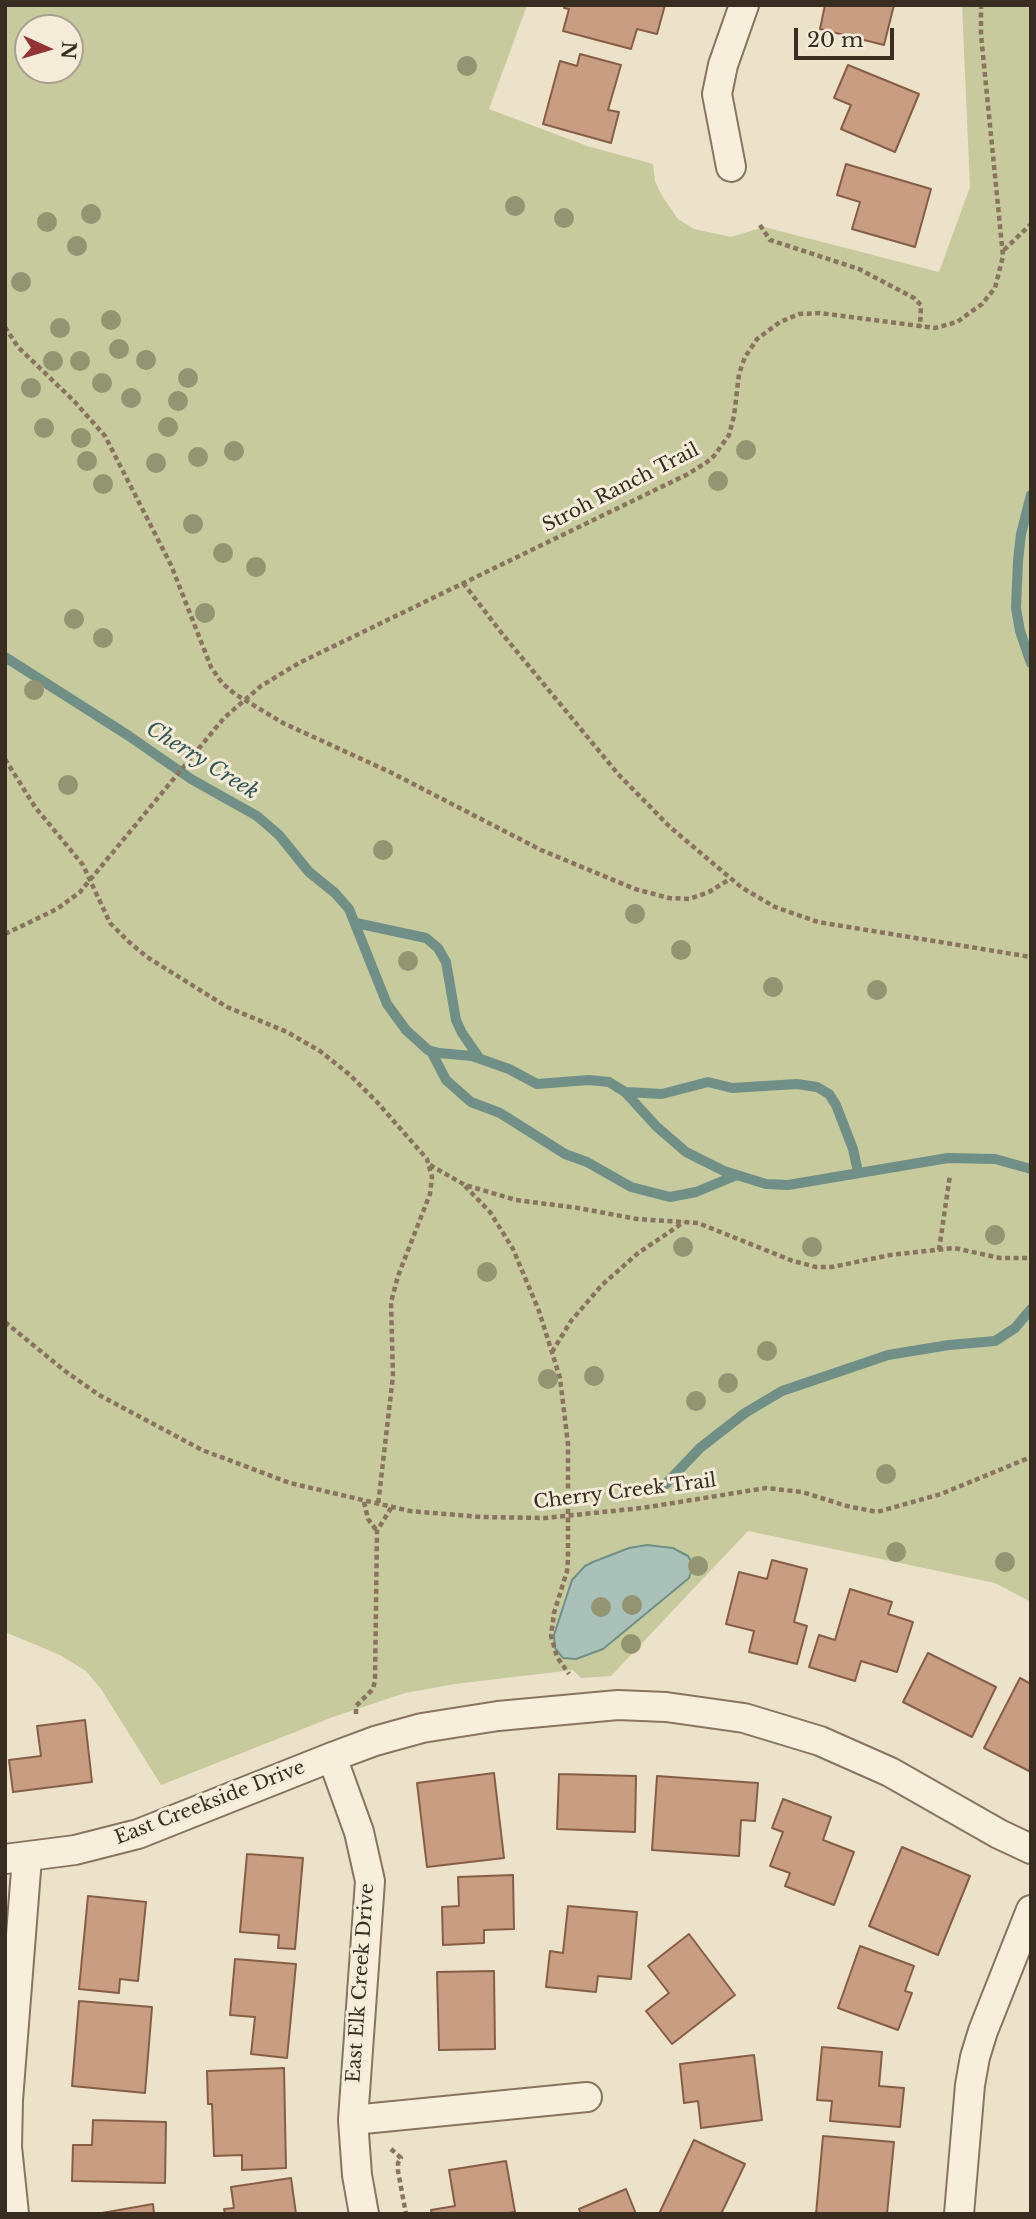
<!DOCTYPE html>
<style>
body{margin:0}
#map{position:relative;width:1036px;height:2219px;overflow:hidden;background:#ece1c9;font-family:"Libre Baskerville",serif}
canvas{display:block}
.frame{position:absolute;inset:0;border:7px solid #392c21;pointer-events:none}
.north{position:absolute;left:14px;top:14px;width:70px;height:70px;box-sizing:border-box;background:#f4ecd9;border:2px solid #a99f8f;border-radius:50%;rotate:94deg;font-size:19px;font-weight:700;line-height:28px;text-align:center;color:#392c21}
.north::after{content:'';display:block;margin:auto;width:24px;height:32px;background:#943235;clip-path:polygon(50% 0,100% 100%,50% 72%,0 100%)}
.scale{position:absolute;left:794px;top:28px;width:100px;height:32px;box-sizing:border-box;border:4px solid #392c21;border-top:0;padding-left:9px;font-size:21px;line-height:24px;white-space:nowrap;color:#392c21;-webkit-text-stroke:5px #f4ecd9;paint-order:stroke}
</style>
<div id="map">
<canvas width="1036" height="2219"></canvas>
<div class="frame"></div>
<div class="north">N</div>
<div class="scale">20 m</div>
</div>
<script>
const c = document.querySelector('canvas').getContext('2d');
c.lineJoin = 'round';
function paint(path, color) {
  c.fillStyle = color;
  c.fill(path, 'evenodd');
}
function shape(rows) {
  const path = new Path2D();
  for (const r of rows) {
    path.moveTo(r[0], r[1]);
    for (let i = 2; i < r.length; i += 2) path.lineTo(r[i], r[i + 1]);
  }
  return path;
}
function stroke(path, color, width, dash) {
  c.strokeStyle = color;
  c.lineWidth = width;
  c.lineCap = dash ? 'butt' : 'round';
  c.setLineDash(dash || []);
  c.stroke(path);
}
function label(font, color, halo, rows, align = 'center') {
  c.font = font + ' "Libre Baskerville",serif';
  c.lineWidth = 6;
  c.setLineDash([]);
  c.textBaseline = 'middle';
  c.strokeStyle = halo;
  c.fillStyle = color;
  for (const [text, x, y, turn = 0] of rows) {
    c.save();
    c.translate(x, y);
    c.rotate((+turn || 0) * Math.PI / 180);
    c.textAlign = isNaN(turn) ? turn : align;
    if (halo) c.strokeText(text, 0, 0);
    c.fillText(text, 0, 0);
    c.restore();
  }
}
const green = shape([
 [5,5,527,5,489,109,587,146,653,164,655,181,662,196,678,219,694,229,731,237,764,227,939,272,970,187,962,5,1031,5,1031,1602,995,1583,748,1531,611,1676,581,1678,573,1670,455,1684,405,1693,333,1717,161,1785,101,1689,86,1671,60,1655,5,1632],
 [28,28,70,28,70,70,28,70]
]);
const water = shape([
 [647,1545,673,1548,688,1556,693,1565,689,1578,603,1649,576,1659,563,1658,555,1648,554,1635,572,1580,585,1566,593,1562,629,1548,647,1545]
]);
const stream = shape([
 [1031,495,1021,534,1018,561,1016,608,1020,631,1031,663],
 [5,657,129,736,191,779,257,816,279,835,309,872,335,893,349,909,387,1004,406,1030,428,1050,439,1053,472,1056,509,1069,537,1084,589,1080,609,1082,625,1092,657,1127,686,1152,724,1171,766,1184,788,1185,948,1158,995,1159,1031,1169],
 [356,923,426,938,438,948,446,962,456,1020,462,1033,480,1059],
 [431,1051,446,1080,471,1102,500,1113,565,1154,587,1162,631,1187,670,1197,696,1192,737,1175],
 [626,1092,662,1094,708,1082,732,1088,797,1084,817,1087,829,1094,836,1105,853,1149,858,1172],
 [660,1490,700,1448,745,1413,782,1391,888,1355,949,1345,995,1341,1015,1328,1031,1309]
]);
const building = shape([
 [565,5,665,5,657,34,637,29,631,49,563,31,569,9,564,8,565,5],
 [825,5,894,5,884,45,820,29,825,5],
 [580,54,621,65,608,110,619,112,611,143,543,124,560,61,577,66,580,54],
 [848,65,919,94,895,152,841,129,851,105,834,98,848,65],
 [846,164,931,189,915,247,852,229,860,202,837,195,846,164],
 [772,1560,807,1569,794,1622,807,1626,797,1664,749,1652,754,1631,726,1624,739,1572,767,1579,772,1560],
 [850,1589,892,1602,888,1614,913,1622,897,1672,861,1661,855,1681,809,1667,819,1635,835,1640,850,1589],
 [928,1653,996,1687,972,1737,903,1702,928,1653],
 [1020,1678,1031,1684,1031,1772,984,1748,1020,1678],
 [85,1720,92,1782,13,1792,9,1760,41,1756,37,1726,85,1720],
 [494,1773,504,1858,427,1867,417,1783,494,1773],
 [559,1774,636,1776,635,1832,557,1829,559,1774],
 [657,1776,758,1783,755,1821,741,1820,739,1856,652,1850,657,1776],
 [783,1799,831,1817,823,1840,854,1852,834,1905,785,1886,790,1873,770,1866,783,1832,772,1828,783,1799],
 [902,1847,970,1876,938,1955,869,1926,902,1847],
 [247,1854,303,1858,295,1949,278,1948,279,1935,240,1932,247,1854],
 [513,1875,514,1929,484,1930,484,1943,443,1945,442,1907,459,1906,458,1877,513,1875],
 [88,1896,146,1902,138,1981,120,1979,119,1993,79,1989,88,1896],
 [568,1906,637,1912,631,1979,598,1976,596,1992,546,1987,550,1951,563,1953,568,1906],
 [689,1934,735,1995,672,2044,646,2011,669,1993,648,1966,689,1934],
 [860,1946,914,1966,905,1991,912,1993,898,2030,838,2008,860,1946],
 [235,1959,296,1964,287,2058,251,2054,255,2017,230,2015,235,1959],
 [494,1971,495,2049,439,2050,437,1972,494,1971],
 [79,2001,152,2007,145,2093,72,2086,79,2001],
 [822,2047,882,2052,879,2086,904,2088,900,2127,830,2121,832,2101,817,2100,822,2047],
 [754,2055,762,2120,701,2128,698,2101,684,2103,680,2064,754,2055],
 [284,2068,286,2168,242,2170,242,2155,214,2156,212,2104,208,2104,207,2071,284,2068],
 [93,2120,166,2122,165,2183,72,2181,73,2145,92,2145,93,2120],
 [823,2136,894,2142,887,2214,816,2214,823,2136],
 [694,2140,745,2164,721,2214,659,2214,694,2140],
 [506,2161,515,2212,502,2214,432,2214,431,2210,455,2206,449,2170,506,2161],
 [291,2178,296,2214,225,2214,224,2209,234,2208,231,2187,291,2178],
 [626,2189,636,2214,581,2214,579,2209,626,2189],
 [153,2204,154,2214,96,2214,153,2204]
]);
const path = shape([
 [760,225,770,240,859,269,914,298,921,305,920,327],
 [1004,250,1031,224],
 [5,327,18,347,74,401,105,436,171,565,211,667,222,683,235,694,283,723,392,773,541,850,635,889,669,898,689,899,709,892,730,879],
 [463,583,504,636,618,774,670,827,741,887,775,907,818,922,1031,957],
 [5,759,35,807,83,865,110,923,129,942,147,957,227,1007,287,1032,320,1051,350,1075,377,1102,427,1159,432,1177,430,1194,398,1276,391,1302,393,1376,378,1505],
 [5,934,57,909,80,892,224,718,261,686,299,663,688,474,707,462,714,456,729,435,734,416,739,374,745,357,757,339,780,322,799,314,820,313,935,328,957,322,982,304,995,288,1003,256,981,35,981,5],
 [430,1165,465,1185,516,1200,578,1208,637,1219,698,1223,793,1261,816,1267,832,1267,890,1255,954,1248,1000,1258,1031,1258],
 [465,1186,490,1212,513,1249,539,1311,560,1378,568,1444,568,1559,567,1571,554,1613,551,1636,557,1657,569,1674],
 [939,1250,950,1175],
 [5,1322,65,1371,99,1395,202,1450,290,1483,410,1511,481,1517,545,1518,642,1508,766,1488,802,1492,847,1506,877,1512,941,1494,1031,1457],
 [552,1352,571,1321,602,1285,637,1254,684,1222],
 [364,1502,368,1519,377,1531],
 [356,1714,356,1706,373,1689,375,1680,377,1531,391,1508],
 [391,2149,401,2158,398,2163,398,2171,406,2214]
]);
const street = shape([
 [731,167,717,94,723,65,744,5],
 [332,1757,359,1832,370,1881,353,2120,357,2175,364,2214],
 [5,1859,75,1850,138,1834,332,1757,375,1741,422,1728,498,1716,618,1705,666,1707,744,1718,820,1741,890,1772,999,1834,1031,1849],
 [353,2120,587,2097],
 [14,2214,7,2147,8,2100,27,1858],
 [959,2214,970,2085,975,2057,983,2031,1031,1910]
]);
const trees = [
 [467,66],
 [515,206],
 [91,214],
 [564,218],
 [47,222],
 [77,246],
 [21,282],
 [111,320],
 [60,328],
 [119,349],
 [146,360],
 [53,361],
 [80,361],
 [188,378],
 [102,383],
 [31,388],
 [131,398],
 [178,401],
 [168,427],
 [44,428],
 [81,438],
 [746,450],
 [234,451],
 [198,457],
 [87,461],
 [156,463],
 [718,481],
 [103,484],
 [193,524],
 [223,553],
 [256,567],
 [205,613],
 [74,619],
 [103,638],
 [34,690],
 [68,785],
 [383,850],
 [635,914],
 [681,950],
 [408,961],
 [773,987],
 [877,990],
 [995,1235],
 [683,1247],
 [812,1247],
 [487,1272],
 [767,1351],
 [594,1376],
 [548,1379],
 [728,1383],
 [696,1401],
 [886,1474],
 [896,1552],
 [1005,1562],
 [698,1566],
 [632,1605],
 [601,1607],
 [631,1644]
];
const streetNames = [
 ["Stroh Ranch Trail",621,488,-27],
 ["Cherry Creek Trail",625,1492,-7],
 ["East Creekside Drive",210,1803,-21],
 ["East Elk Creek Drive",361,1983,-86]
];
const waterNames = [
 ["Cherry Creek",202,761,32]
];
paint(green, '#c6ca9d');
paint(water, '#aac1ba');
stroke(water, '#708f87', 2);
stroke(stream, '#708f87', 10);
paint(building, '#c89d82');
stroke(building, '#865e46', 2);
stroke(street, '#88745f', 32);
stroke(path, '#88745f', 4.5, [5, 3.5]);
stroke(street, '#f7efdc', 28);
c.fillStyle = '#939471';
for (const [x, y] of trees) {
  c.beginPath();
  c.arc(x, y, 10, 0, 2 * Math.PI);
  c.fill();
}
label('19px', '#392c21', '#f4ecd9', streetNames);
label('italic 21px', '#325855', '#f4ecd9', waterNames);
</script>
